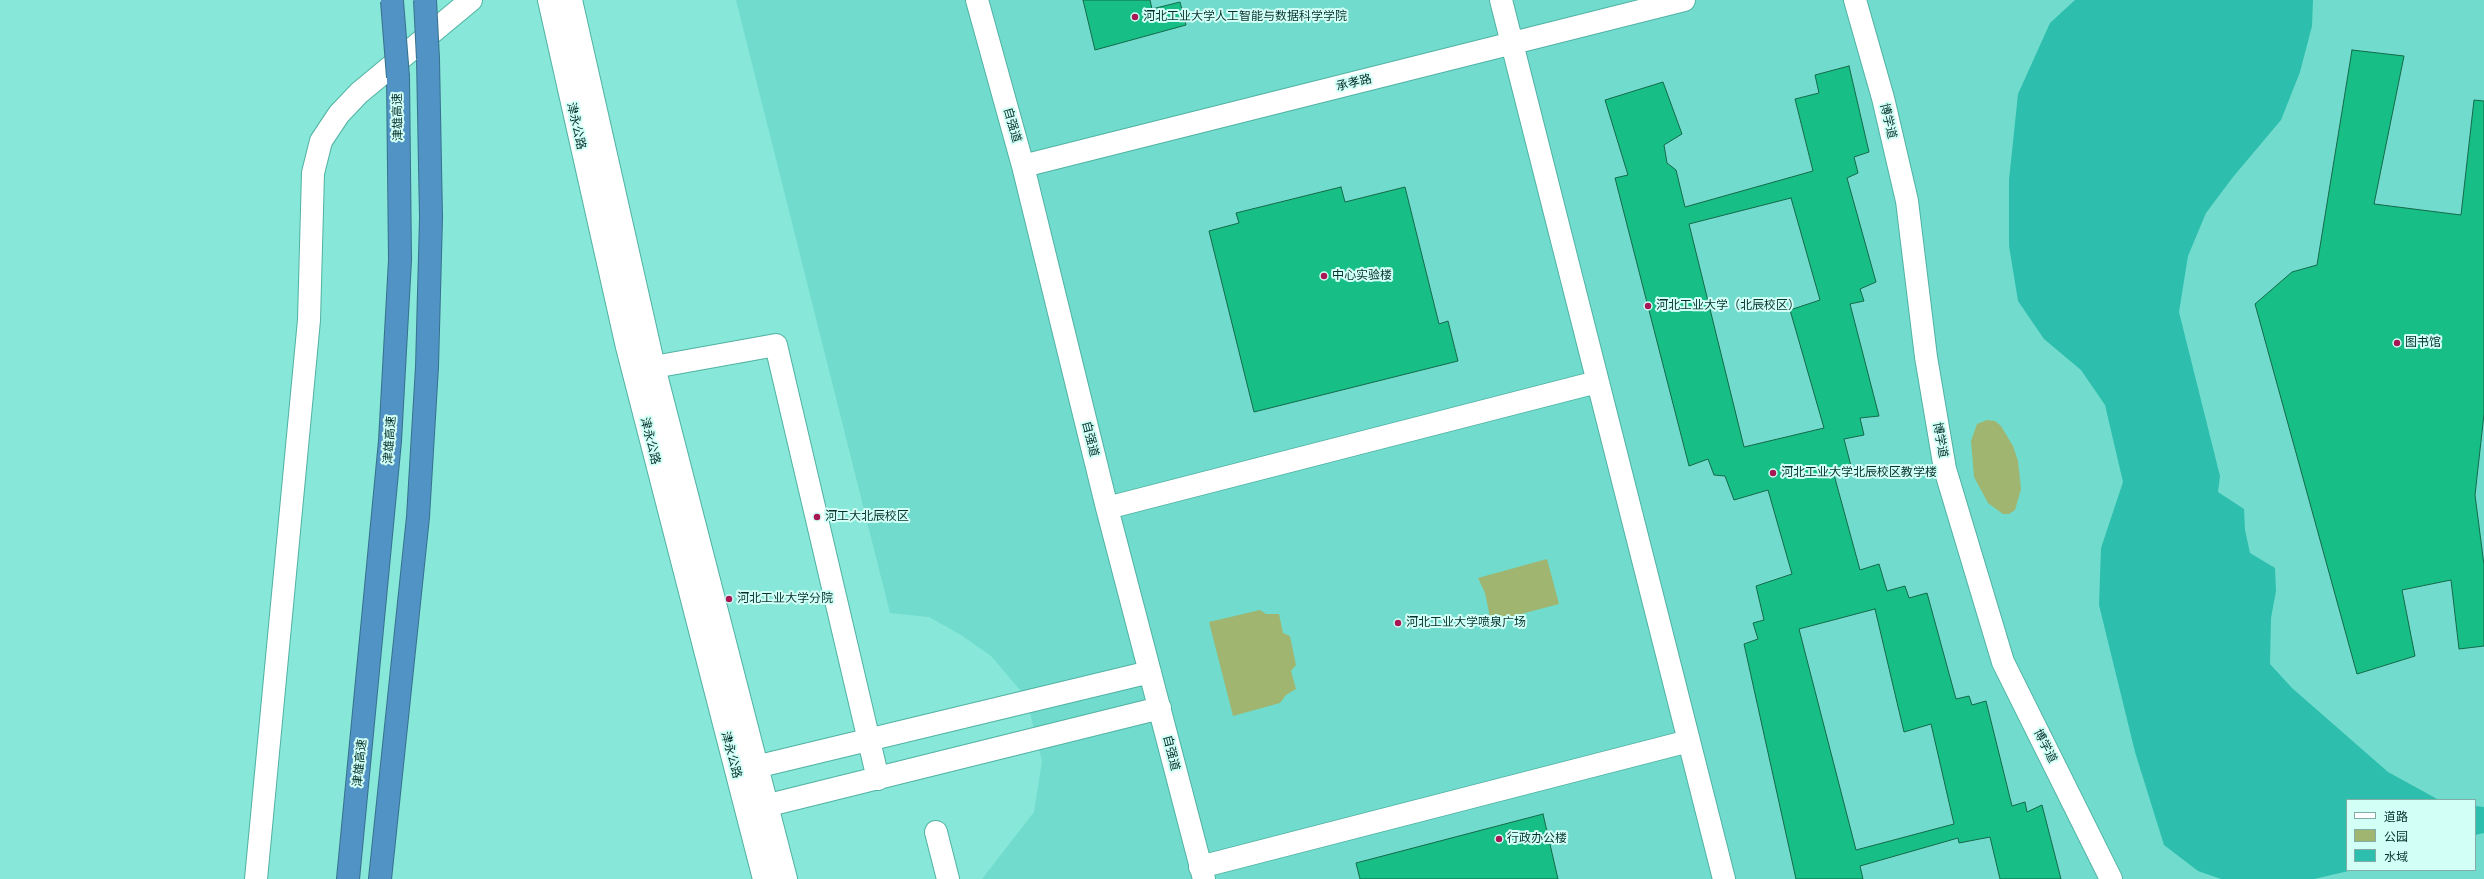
<!DOCTYPE html>
<meta charset="utf-8">
<style>
body{margin:0}
#map{position:relative;width:2484px;height:879px;overflow:hidden;background:#87e7d8;font-family:Rubik,"Noto Sans SC",sans-serif}
canvas{display:block}
.legend{position:absolute;left:2346px;top:799px;width:130px;height:72px;box-sizing:border-box;background:#d2fff6;border:1px solid #80ada5;margin:0;padding:5px 7px;list-style:none;font-size:12px;color:#04312b}
.legend li{display:flex;align-items:center;gap:8px;height:20px}
.legend b{width:20px;border:1px solid #80ada5}
</style>
<div id="map">
<canvas width="2484" height="879"></canvas>
<ul class="legend">
<li><b style="height:5px;background:#fff"></b>道路</li>
<li><b style="height:11px;background:#9fb570"></b>公园</li>
<li><b style="height:11px;background:#2dbead"></b>水域</li>
</ul>
</div>
<script>
const c = document.querySelector('canvas').getContext('2d');
c.lineJoin = 'round';
function paint(path, color) {
  c.fillStyle = color;
  c.fill(path, 'evenodd');
}
function shape(rows) {
  const path = new Path2D();
  for (const r of rows) {
    path.moveTo(r[0], r[1]);
    for (let i = 2; i < r.length; i += 2) path.lineTo(r[i], r[i + 1]);
  }
  return path;
}
function stroke(path, color, width, dash) {
  c.strokeStyle = color;
  c.lineWidth = width;
  c.lineCap = dash ? 'butt' : 'round';
  c.setLineDash(dash || []);
  c.stroke(path);
}
function label(font, color, halo, rows, align = 'center') {
  c.font = font + ' Rubik,"Noto Sans SC",sans-serif';
  c.lineWidth = 4;
  c.setLineDash([]);
  c.textBaseline = 'middle';
  c.strokeStyle = halo;
  c.fillStyle = color;
  for (const [text, x, y, turn = 0] of rows) {
    c.save();
    c.translate(x, y);
    c.rotate((+turn || 0) * Math.PI / 180);
    c.textAlign = isNaN(turn) ? turn : align;
    if (halo) c.strokeText(text, 0, 0);
    c.fillText(text, 0, 0);
    c.restore();
  }
}
const built = shape([
 [736,0,2484,0,2484,879,982,879,1034,812,1042,761,1026,697,991,656,961,635,929,617,890,613],
 [2347,800,2475,800,2475,870,2347,870]
]);
const green = shape([
 [1987,420,1995,421,2001,426,2013,446,2018,461,2021,489,2015,510,2009,514,2003,514,1988,503,1974,477,1971,441,1977,424],
 [1547,559,1559,604,1491,622,1485,593,1478,578],
 [1260,610,1266,614,1279,614,1283,633,1290,636,1296,665,1291,671,1296,689,1286,695,1280,703,1233,716,1209,622]
]);
const water = shape([
 [2075,0,2313,0,2312,26,2300,72,2281,120,2233,177,2206,213,2188,256,2179,312,2220,476,2218,492,2244,509,2245,530,2250,553,2275,568,2276,591,2271,618,2270,664,2292,688,2388,772,2439,800,2347,800,2347,870,2353,870,2314,879,2221,879,2198,871,2164,845,2135,752,2099,605,2101,548,2123,482,2105,405,2081,370,2044,339,2018,301,2009,246,2009,180,2018,94,2050,23],
 [2475,806,2484,807,2484,833,2475,835]
]);
const building = shape([
 [1083,0,1150,0,1152,9,1180,2,1186,25,1095,50,1083,0],
 [2352,50,2404,56,2374,204,2461,215,2474,100,2484,101,2484,414,2475,495,2484,565,2484,646,2459,649,2451,580,2402,590,2415,656,2357,674,2255,304,2292,272,2317,265,2352,50],
 [1849,66,1869,152,1854,157,1858,173,1847,178,1876,282,1860,289,1864,301,1850,304,1879,416,1860,418,1864,435,1844,439,1851,466,1833,471,1860,570,1879,564,1887,591,1905,586,1909,598,1927,593,1956,699,1969,696,1972,705,1986,701,2012,806,2025,802,2027,812,2042,805,2061,879,2000,879,1990,837,1959,843,1958,838,1860,866,1863,879,1796,879,1744,644,1758,639,1753,623,1764,620,1756,586,1792,574,1768,490,1734,500,1725,476,1714,475,1708,459,1689,466,1615,178,1628,175,1605,100,1663,82,1682,134,1664,145,1667,163,1676,170,1685,207,1813,171,1795,99,1819,93,1815,75,1849,66],
 [1791,198,1820,300,1790,310,1824,428,1744,447,1689,224,1791,198],
 [1875,609,1904,732,1931,724,1954,824,1856,850,1799,629,1875,609],
 [1341,187,1345,202,1405,187,1439,324,1448,321,1458,361,1254,412,1209,231,1239,223,1236,213,1341,187],
 [1543,814,1558,879,1360,879,1356,863,1543,814]
]);
const minor = shape([
 [549,0,627,347,764,879],
 [571,0,654,367,786,879],
 [977,0,1023,166,1107,508,1204,879],
 [1501,0,1724,879],
 [1855,0,1883,98,1907,201,1926,357,1945,469,2003,662,2111,879],
 [1023,166,1684,0],
 [654,367,776,345,878,779],
 [1107,508,1597,382],
 [743,770,1150,672],
 [753,809,1160,708],
 [936,832,948,879],
 [1200,867,1689,741],
 [256,879,309,320,313,173,321,141,339,114,359,93,471,0]
]);
const highway = shape([
 [348,879,390,441,400,260,398,77],
 [380,879,418,517,427,367,431,218,428,59]
]);
const highwayBridge = shape([
 [425,0,428,59],
 [392,1,398,77]
]);
const markers = [
 [1135,17,4,"#a81854"],
 [1324,276,4,"#a81854"],
 [1648,306,4,"#a81854"],
 [2397,343,4,"#a81854"],
 [1773,473,4,"#a81854"],
 [817,517,4,"#a81854"],
 [729,599,4,"#a81854"],
 [1398,623,4,"#a81854"],
 [1499,839,4,"#a81854"]
];
const poiNames = [
 ["河北工业大学人工智能与数据科学学院",1143,17],
 ["中心实验楼",1332,276],
 ["河北工业大学（北辰校区）",1656,306],
 ["图书馆",2405,343],
 ["河北工业大学北辰校区教学楼",1781,473],
 ["河工大北辰校区",825,517],
 ["河北工业大学分院",737,599],
 ["河北工业大学喷泉广场",1406,623],
 ["行政办公楼",1507,839]
];
const streetNames = [
 ["承孝路",1354,83,-14],
 ["津雄高速",398,117,-91],
 ["博学道",1888,121,77],
 ["自强道",1012,125,74],
 ["津永公路",576,126,77],
 ["自强道",1090,439,76],
 ["津雄高速",390,440,-86],
 ["博学道",1940,440,80],
 ["津永公路",650,441,76],
 ["博学道",2045,746,63],
 ["自强道",1171,753,76],
 ["津永公路",731,755,75],
 ["津雄高速",360,763,-84]
];
paint(built, '#71dccd');
paint(green, '#9fb570');
paint(water, '#2dbead');
paint(building, '#17be86');
stroke(building, '#146a4a', 1);
stroke(minor, '#51b2a4', 24);
stroke(highway, '#36718e', 24);
stroke(minor, '#fff', 22);
stroke(highway, '#5193c4', 22);
stroke(highwayBridge, '#36718e', 24, []);
stroke(highwayBridge, '#5193c4', 22);
for (const [x, y, r, color] of markers) {
  const dot = new Path2D();
  dot.arc(x, y, r, 0, 2 * Math.PI);
  c.fillStyle = color;
  c.fill(dot);
  stroke(dot, '#d2fff6', 1.5);
}
label('12px', '#04312b', '#d2fff6', poiNames, 'left');
label('12px', '#04312b', '#d2fff6', streetNames);
</script>
